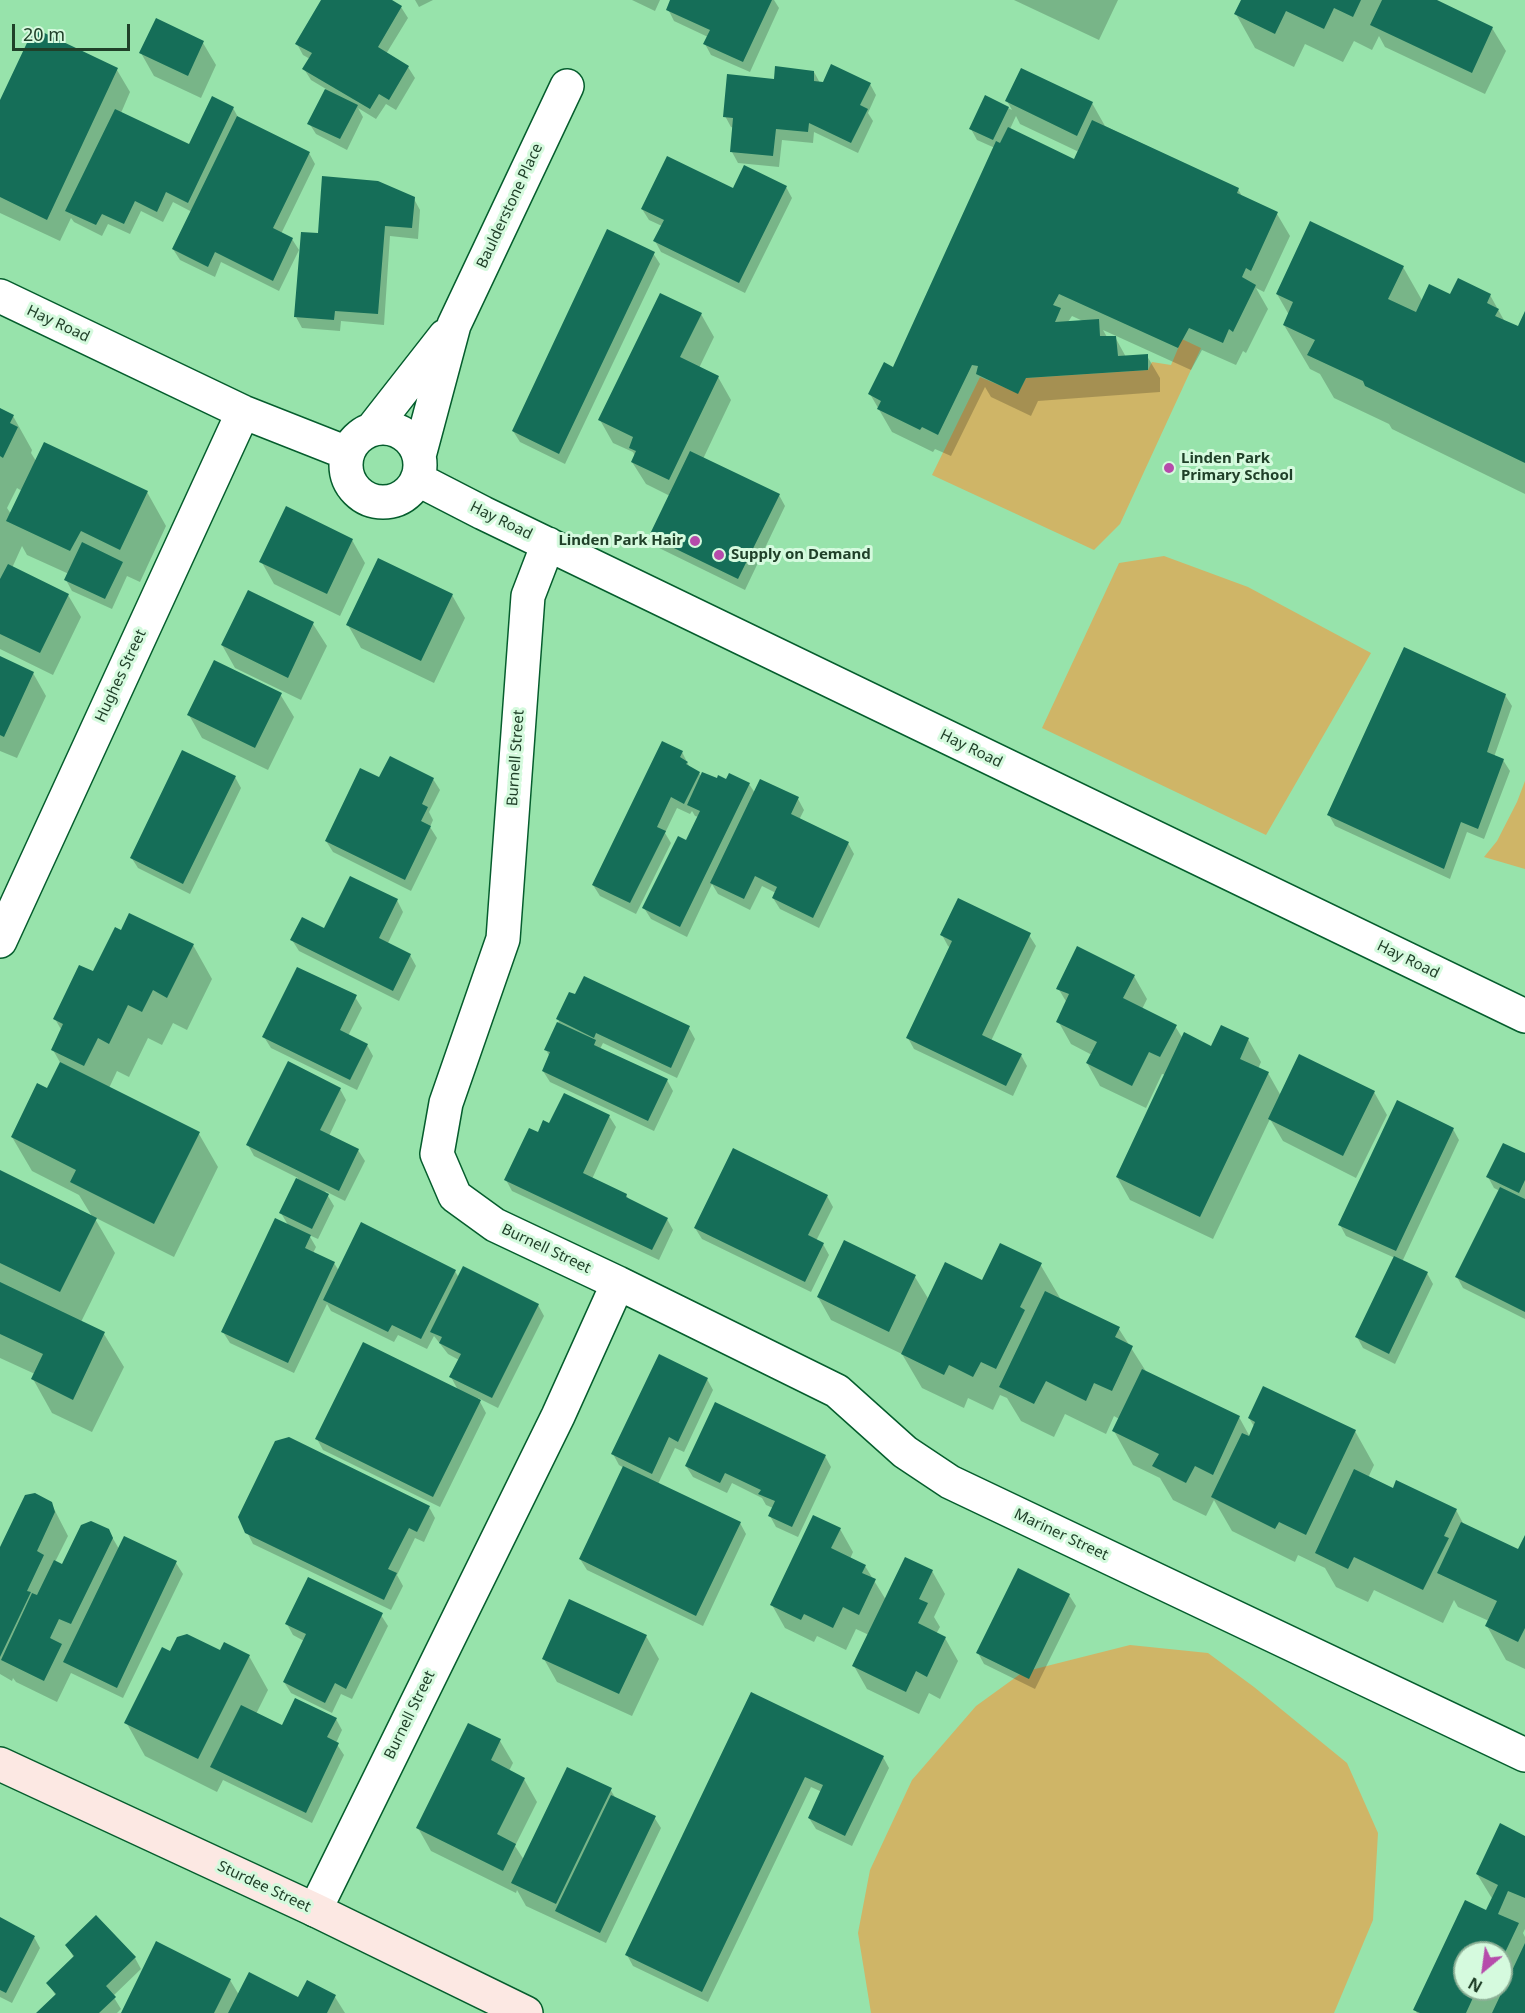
<!DOCTYPE html>
<style>
body{margin:0}
#map{position:relative;width:1525px;height:2013px;overflow:hidden;background:#97e3ab;font-family:"Noto Sans",sans-serif}
canvas{display:block}
.north{position:absolute;left:1453px;top:1941px;width:60px;height:60px;box-sizing:border-box;background:#d5fade;border:2px solid #8db096;border-radius:50%;rotate:209deg;font-size:16px;font-weight:700;line-height:24px;text-align:center;color:#204029}
.north::after{content:'';display:block;margin:auto;width:21px;height:27px;background:#b64bab;clip-path:polygon(50% 0,100% 100%,50% 72%,0 100%)}
.scale{position:absolute;left:12px;top:24px;width:118px;height:27px;box-sizing:border-box;border:3px solid #204029;border-top:0;padding-left:8px;font-size:18px;line-height:21px;white-space:nowrap;color:#204029;-webkit-text-stroke:4px #d5fade;paint-order:stroke}
</style>
<div id="map">
<canvas width="1525" height="2013"></canvas>
<div class="north">N</div>
<div class="scale">20 m</div>
</div>
<script>
const c = document.querySelector('canvas').getContext('2d');
c.lineJoin = 'round';
function paint(path, color) {
  c.fillStyle = color;
  c.fill(path, 'evenodd');
}
function shape(rows) {
  const path = new Path2D();
  for (const r of rows) {
    if (r.length === 3) {
      path.moveTo(r[0] + r[2], r[1]);
      path.arc(r[0], r[1], r[2], 0, 2 * Math.PI);
      continue;
    }
    path.moveTo(r[0], r[1]);
    for (let i = 2; i < r.length; i += 2) path.lineTo(r[i], r[i + 1]);
  }
  return path;
}
function stroke(path, color, width, dash) {
  c.strokeStyle = color;
  c.lineWidth = width;
  c.lineCap = dash ? 'butt' : 'round';
  c.setLineDash(dash || []);
  c.stroke(path);
}
function label(font, color, halo, rows, align = 'center') {
  c.font = font + ' "Noto Sans",sans-serif';
  c.lineWidth = 6;
  c.setLineDash([]);
  c.textBaseline = 'middle';
  c.strokeStyle = halo;
  c.fillStyle = color;
  for (const [text, x, y, turn = 0] of rows) {
    c.save();
    c.translate(x, y);
    c.rotate((+turn || 0) * Math.PI / 180);
    c.textAlign = isNaN(turn) ? turn : align;
    if (halo) c.strokeText(text, 0, 0);
    c.fillText(text, 0, 0);
    c.restore();
  }
}
const green = shape([
 [1182,339,1201,348,1120,524,1094,550,932,475,980,377,1018,393,1026,378,1148,370,1152,362,1171,365],
 [1164,556,1248,587,1371,653,1266,835,1042,728,1119,563],
 [1525,781,1525,869,1484,857,1497,841,1517,802],
 [1130,1645,1208,1653,1254,1687,1347,1763,1378,1833,1373,1920,1334,2013,871,2013,858,1933,870,1870,912,1780,976,1706,1023,1672]
]);
const shadow = shape([
 [323,0,390,0,401,7,408,18,386,54,408,67,415,78,396,110,386,104,376,119,358,108,363,117,347,150,316,134,309,123,326,89,311,80,304,69,310,59,303,55,297,44],
 [415,0,433,0,419,7],
 [632,0,660,0,655,11],
 [672,0,774,0,779,8,750,72,711,55,705,44,708,37,674,21,668,9],
 [1014,0,1118,0,1099,40],
 [1243,0,1434,0,1492,28,1506,51,1485,94,1385,47,1379,36,1372,50,1354,41,1343,62,1305,44,1294,67,1255,48,1236,14],
 [35,30,117,70,130,92,121,113,190,146,233,108,239,119,309,153,315,164,281,234,292,239,299,250,279,291,221,262,215,277,180,260,173,249,192,212,173,202,163,222,141,211,130,234,108,224,102,236,74,222,71,218,60,241,0,213,0,104],
 [203,43,216,65,201,98,154,76,141,53],
 [814,72,820,83,870,84,876,95,868,113,873,121,858,153,814,132,813,143,782,140,779,167,738,163,732,152,734,128,731,127,725,116,776,81],
 [986,97,1012,110,1007,101,1092,103,1105,126,1238,189,1243,198,1277,214,1290,236,1264,292,1256,288,1268,309,1246,353,1243,351,1236,365,1202,350,1191,370,1103,330,1107,337,1115,337,1126,357,1147,356,1160,378,1160,392,1038,401,1031,416,991,397,985,387,951,456,935,449,933,452,892,432,870,394,894,369,995,148,977,140,971,129],
 [1016,116,1020,124,1079,152,1075,161,1010,129],
 [1072,316,1085,322,1068,322],
 [786,187,792,198,745,293,661,252,655,241,662,226,649,220,642,209,733,190],
 [414,199,420,210,418,239,390,236,384,325,341,321,340,331,302,328,296,317,319,235],
 [653,253,660,264,565,464,520,442,513,431],
 [1403,267,1423,302,1451,296,1490,295,1505,322,1519,328,1525,315,1525,494,1392,429,1389,424,1334,398,1320,374,1310,369,1284,325,1289,315,1277,294],
 [701,314,714,337,699,368,718,377,731,400,703,459,779,495,785,506,745,590,657,547,650,536,670,496,646,484,632,462,635,456,633,452,613,443,600,420],
 [0,410,13,416,32,450,31,453,36,461,147,492,166,526,140,582,127,576,112,609,72,591,66,580,69,574,27,555,22,546,12,568,68,595,81,617,53,675,0,649],
 [17,488,22,491,11,514,7,508],
 [352,540,365,563,340,616,274,584,261,561],
 [248,592,313,624,327,646,301,700,235,668,222,645],
 [452,595,465,618,434,683,361,648,348,625],
 [0,658,33,673,46,696,17,758,0,751],
 [280,694,294,717,268,770,202,738,189,715],
 [1505,695,1512,706,1494,757,1503,760,1510,771,1484,839,1467,832,1450,879,1335,826,1329,815],
 [682,752,690,768,699,773,702,777,749,784,755,793,798,799,804,810,799,820,848,843,854,854,819,928,780,909,773,898,776,893,762,886,750,910,718,894,712,884,687,937,651,919,644,908,687,842,699,817,695,816,692,811,690,814,677,808,665,833,671,843,636,914,600,896,593,885],
 [235,777,241,788,190,894,138,868,131,857],
 [380,779,433,779,440,790,429,812,433,820,430,827,437,838,411,891,333,852,326,841],
 [397,900,403,912,388,943,410,955,416,966,399,1001,299,951,292,940,325,930],
 [942,935,1029,935,1036,946,991,1041,1021,1055,1027,1066,1013,1096,914,1049,908,1038,951,948,948,946],
 [193,945,212,979,187,1030,173,1023,162,1045,148,1038,129,1077,117,1071,109,1088,199,1134,218,1167,174,1257,94,1217,115,1253,81,1322,104,1334,124,1367,92,1432,52,1413,33,1379,35,1374,0,1358,0,1174,93,1218,79,1195,32,1171,12,1137,48,1090,61,1064,53,1050,62,1031,55,1019,94,973],
 [1134,976,1147,999,1142,1009,1175,1026,1183,1039,1212,1048,1248,1039,1261,1062,1258,1069,1268,1073,1281,1096,1374,1092,1387,1115,1356,1178,1283,1141,1270,1119,1213,1239,1130,1200,1117,1177,1166,1075,1162,1074,1146,1108,1100,1086,1087,1063,1092,1055,1071,1044,1058,1021,1067,1003,1058,988],
 [355,997,362,1008,348,1036,367,1045,373,1056,357,1090,271,1048,264,1037],
 [558,1019,689,1028,695,1039,677,1078,603,1043,600,1049,667,1080,673,1091,654,1131,550,1082,543,1071,550,1057,546,1050,559,1021],
 [340,1089,346,1100,329,1136,358,1150,365,1161,345,1201,325,1191,334,1206,318,1239,309,1235,316,1247,313,1253,334,1263,339,1271,455,1271,459,1278,538,1305,544,1316,498,1408,478,1398,486,1413,440,1507,323,1450,317,1439,459,1392,451,1377,459,1360,448,1354,434,1336,427,1349,398,1335,394,1342,331,1311,327,1304,294,1373,230,1343,223,1332,288,1225,281,1213,298,1178,254,1156,248,1145],
 [609,1116,616,1127,592,1179,626,1195,630,1201,667,1219,673,1230,659,1260,512,1191,506,1180,550,1125],
 [1453,1129,1459,1140,1402,1262,1427,1273,1433,1284,1395,1364,1363,1348,1357,1337,1395,1258,1346,1236,1340,1225],
 [1525,1155,1525,1319,1463,1288,1457,1277,1500,1191,1494,1188,1488,1177],
 [827,1196,833,1207,816,1241,823,1244,829,1255,811,1292,702,1239,695,1228],
 [1040,1264,1060,1298,1059,1300,1119,1329,1147,1373,1239,1417,1250,1437,1255,1428,1249,1418,1355,1431,1374,1465,1368,1478,1393,1490,1456,1510,1464,1525,1519,1551,1525,1538,1525,1669,1506,1660,1487,1626,1489,1621,1458,1607,1454,1600,1443,1623,1374,1590,1368,1602,1336,1587,1325,1568,1298,1555,1295,1562,1232,1531,1214,1500,1206,1516,1173,1500,1160,1478,1133,1465,1114,1431,1119,1419,1114,1416,1106,1434,1065,1414,1054,1437,1021,1421,1007,1398,1000,1395,993,1410,968,1398,964,1408,922,1388,902,1354,831,1320,818,1297,915,1277,929,1300],
 [707,1379,713,1390,684,1452,675,1448,658,1484,740,1523,746,1534,703,1626,587,1570,580,1559,624,1468,619,1465,613,1454],
 [825,1456,831,1467,798,1537,776,1527,770,1516,773,1508,766,1505,762,1498,732,1483,727,1493,693,1477,686,1466],
 [51,1503,68,1536,55,1562,63,1566,108,1530,119,1549,125,1538,176,1563,183,1574,123,1698,71,1673,57,1702,16,1682,13,1678,12,1681,0,1674,0,1551],
 [429,1507,435,1518,424,1542,415,1538,397,1575,403,1586,391,1610,253,1544,247,1532],
 [840,1529,853,1552,850,1559,865,1566,886,1600,932,1571,945,1594,934,1617,940,1627,936,1634,945,1638,958,1661,940,1699,929,1693,919,1714,867,1689,854,1666,869,1635,856,1629,846,1650,817,1636,814,1642,785,1628,772,1605],
 [1069,1595,1076,1606,1035,1689,984,1664,978,1653],
 [381,1615,388,1626,352,1699,341,1694,332,1713,291,1693,284,1682,304,1641,293,1635,287,1624],
 [646,1636,659,1659,632,1716,557,1682,544,1659],
 [171,1653,249,1656,268,1690,256,1714,283,1727,336,1719,342,1730,336,1743,344,1755,312,1823,223,1780,217,1792,145,1756,126,1722],
 [751,1694,883,1757,889,1768,852,1846,816,1829,809,1818,822,1792,811,1787,708,2002,633,1966,627,1955],
 [500,1741,513,1763,509,1771,524,1779,537,1802,515,1846,524,1860,610,1789,616,1799,654,1817,661,1828,606,1943,526,1906,517,1890,516,1893,431,1851,418,1828],
 [1525,1837,1525,1929,1523,1933,1525,1937,1525,2013,1417,2013,1415,2010,1487,1912,1493,1900,1477,1874],
 [1465,1953,1501,1953,1501,1989,1465,1989],
 [0,1919,34,1937,40,1948,12,2003,0,1997],
 [67,1945,135,1958,141,1969,113,1996,121,2009,117,2013,38,2013,56,1996,48,1983,74,1958],
 [230,1980,239,1995,298,1999,307,1982,335,1997,345,2013,122,2013]
]);
const building = shape([
 [321,0,392,0,402,6,378,47,409,66,389,100,379,94,370,109,302,69,312,53,295,44],
 [670,0,772,0,743,62,703,44,710,30,666,10],
 [1241,0,1361,0,1353,17,1334,8,1324,29,1286,11,1275,34,1234,14],
 [1382,0,1437,0,1493,27,1472,73,1370,25],
 [156,18,204,41,188,76,139,53],
 [34,28,118,68,47,220,0,197,0,100],
 [831,64,871,83,860,105,868,109,851,143,809,123,808,132,776,129,773,156,730,152,733,118,723,117,727,74,774,79,775,66,814,71,814,81,823,82],
 [1021,68,1093,102,1077,136,1005,101],
 [325,89,358,105,340,139,307,124],
 [985,95,1009,107,993,140,969,129],
 [212,96,234,107,188,203,166,192,157,212,135,201,124,224,102,214,96,225,65,211,115,109,189,144],
 [237,116,310,152,273,228,293,238,273,281,215,252,208,267,172,249],
 [1092,120,1239,188,1237,193,1278,212,1251,271,1246,268,1242,277,1256,285,1233,332,1229,329,1223,343,1189,328,1178,348,1059,294,1053,305,1061,308,1055,322,1099,319,1100,336,1116,336,1118,356,1148,354,1148,370,1026,378,1018,394,976,374,978,366,972,365,938,435,922,427,920,430,877,409,881,401,868,394,884,362,893,367,996,141,1000,143,1008,127,1074,159],
 [667,156,733,188,744,165,787,186,739,283,653,241,664,220,641,209],
 [322,176,378,181,415,197,412,228,385,226,378,314,335,311,334,320,294,317,301,232,318,233],
 [1310,221,1404,266,1388,299,1416,312,1429,284,1450,294,1458,278,1491,294,1487,303,1499,309,1495,316,1518,326,1525,311,1525,463,1365,386,1363,381,1307,355,1315,340,1283,325,1293,302,1276,294],
 [607,229,655,252,559,454,512,431],
 [660,293,702,313,680,357,719,376,669,480,631,462,636,451,629,448,633,437,598,420],
 [0,408,14,415,10,423,18,427,3,458,0,456],
 [44,442,148,491,120,550,81,531,70,551,6,521],
 [690,451,780,494,738,579,649,536],
 [286,506,353,539,327,594,259,562],
 [82,542,123,562,105,599,64,580],
 [378,558,453,594,421,661,346,625],
 [8,564,69,594,40,653,0,634,0,579],
 [248,590,314,622,288,678,221,645],
 [1404,647,1506,694,1487,752,1504,759,1478,829,1461,822,1444,869,1327,815],
 [0,656,34,672,4,737,0,735],
 [214,660,282,693,255,748,187,715],
 [662,741,683,751,680,757,688,762,686,764,700,772,684,804,671,797,657,827,666,831,630,903,592,885],
 [182,750,236,776,183,884,130,858],
 [390,756,434,778,422,804,428,807,421,821,431,826,405,880,325,841,360,768,379,777],
 [702,772,717,778,718,775,726,779,729,773,750,783,680,927,642,908,678,836,686,840,700,811,687,805],
 [760,779,799,797,791,814,849,842,813,918,772,898,777,887,755,876,744,899,710,883],
 [350,876,398,899,379,938,411,954,393,991,290,940,302,917,324,928],
 [958,898,1031,933,982,1035,1022,1054,1006,1086,906,1038,952,941,940,935],
 [129,913,194,944,167,998,153,990,142,1012,128,1005,109,1044,98,1038,84,1066,51,1050,63,1024,53,1019,79,965,93,971,115,927,121,930],
 [1077,946,1135,975,1123,998,1177,1025,1160,1057,1149,1052,1132,1086,1086,1063,1097,1042,1056,1022,1069,994,1056,989],
 [297,967,357,995,340,1030,368,1044,350,1080,262,1037],
 [584,976,690,1026,671,1068,596,1033,594,1038,556,1019,569,992,575,994],
 [557,1022,596,1040,594,1045,668,1079,648,1121,542,1071,550,1052,544,1050],
 [1221,1025,1249,1038,1240,1059,1269,1072,1200,1217,1116,1177,1184,1032,1211,1046],
 [1299,1054,1375,1091,1343,1156,1268,1119],
 [288,1061,341,1088,320,1130,359,1149,339,1191,246,1145],
 [60,1062,200,1132,154,1224,70,1182,76,1170,11,1137,37,1083,47,1088],
 [564,1093,610,1115,583,1173,627,1194,626,1197,668,1218,652,1250,504,1180,529,1128,538,1132,543,1120,549,1123],
 [1397,1100,1454,1128,1396,1251,1338,1225],
 [1503,1143,1525,1153,1525,1180,1519,1193,1486,1177],
 [733,1148,828,1195,808,1235,824,1243,805,1282,694,1228],
 [0,1170,97,1218,60,1292,0,1263],
 [296,1178,329,1194,312,1229,279,1213],
 [1500,1187,1525,1199,1525,1312,1455,1277],
 [275,1218,311,1235,305,1248,335,1262,288,1363,221,1332],
 [361,1222,456,1270,421,1339,392,1325,388,1332,323,1300],
 [844,1240,916,1275,889,1332,817,1297],
 [1000,1243,1042,1263,1020,1307,1025,1310,996,1369,981,1362,973,1377,949,1365,944,1375,901,1354,945,1262,982,1280],
 [1394,1256,1428,1272,1389,1354,1355,1337],
 [463,1266,539,1304,492,1398,449,1377,461,1354,439,1343,442,1337,430,1332],
 [0,1282,105,1332,73,1400,31,1379,43,1354,0,1334],
 [1045,1291,1120,1327,1115,1337,1133,1346,1112,1391,1094,1383,1086,1401,1046,1381,1034,1404,999,1387],
 [363,1342,481,1400,433,1497,315,1439],
 [659,1354,708,1378,678,1442,669,1437,652,1474,611,1454],
 [1142,1369,1240,1416,1213,1475,1195,1466,1186,1483,1152,1466,1159,1454,1112,1431],
 [1263,1386,1356,1430,1306,1535,1279,1522,1275,1529,1211,1497,1242,1433,1249,1436,1255,1422,1248,1418],
 [715,1402,826,1455,792,1527,768,1516,775,1501,758,1494,761,1490,725,1473,720,1483,685,1466],
 [289,1437,430,1506,417,1532,409,1528,388,1569,397,1573,384,1600,245,1533,238,1517,275,1441],
 [623,1466,741,1522,696,1616,579,1559],
 [1354,1469,1393,1488,1396,1480,1457,1509,1444,1536,1449,1538,1423,1590,1354,1557,1348,1569,1315,1553],
 [35,1493,52,1502,55,1512,37,1551,44,1555,27,1591,31,1592,0,1657,0,1547,25,1495],
 [813,1515,841,1528,831,1548,866,1565,862,1573,876,1579,859,1615,843,1607,833,1628,804,1614,801,1620,770,1605],
 [91,1521,109,1529,113,1538,71,1624,59,1619,50,1638,62,1644,44,1681,1,1660,32,1593,37,1595,54,1560,62,1564,81,1525],
 [1461,1522,1518,1549,1525,1535,1525,1628,1518,1642,1485,1626,1497,1601,1437,1573],
 [124,1536,177,1561,117,1688,63,1662],
 [905,1557,933,1570,919,1599,928,1603,918,1623,946,1637,927,1677,916,1671,906,1692,852,1666],
 [1018,1568,1070,1594,1029,1679,976,1653],
 [308,1577,383,1613,346,1689,335,1683,325,1703,283,1682,306,1634,285,1624],
 [569,1599,647,1635,619,1694,542,1659],
 [187,1634,220,1650,224,1642,250,1655,198,1759,124,1723,162,1647,170,1651,177,1637],
 [751,1692,884,1756,845,1836,808,1818,823,1785,805,1777,702,1992,625,1955],
 [295,1698,337,1718,327,1737,339,1743,306,1813,210,1767,241,1705,282,1725],
 [468,1723,501,1739,491,1760,525,1778,497,1834,516,1844,503,1871,416,1828],
 [567,1767,612,1788,556,1904,511,1883],
 [611,1795,656,1816,600,1933,555,1911],
 [1500,1823,1525,1836,1525,1898,1508,1891,1498,1914,1519,1923,1501,1961,1501,1953,1465,1953,1465,1989,1477,1989,1466,2013,1420,2013,1413,2010,1465,1900,1486,1910,1498,1885,1476,1874],
 [96,1915,136,1957,106,1986,116,1997,99,2013,36,2013,56,1994,46,1983,74,1956,65,1945],
 [0,1917,35,1936,6,1993,0,1990],
 [156,1941,231,1979,214,2013,121,2013],
 [1525,1943,1525,2013,1492,2013],
 [249,1972,298,1997,307,1980,336,1995,327,2013,228,2013]
]);
const street = shape([
 [0,296,243,412,347,453],
 [383,465,37],
 [373,428,445,336],
 [419,456,454,325,567,86],
 [417,479,483,513,1525,1016],
 [0,941,243,412],
 [618,1283,837,1391,905,1452,950,1482,1525,1755],
 [315,1910,558,1416,618,1283,495,1225,455,1196,437,1154,446,1103,503,939,528,596,548,544]
]);
const secondary = shape([
 [0,1764,315,1910,526,2013]
]);
const markers = [
 [1169,468,6,"#b64bab"],
 [695,541,6,"#b64bab"],
 [719,555,6,"#b64bab"]
];
const streetNames = [
 ["Baulderstone Place",510,206,-65],
 ["Hay Road",58,324,25],
 ["Hay Road",501,521,26],
 ["Hughes Street",121,676,-65],
 ["Hay Road",971,749,26],
 ["Burnell Street",516,758,-86],
 ["Hay Road",1408,960,26],
 ["Burnell Street",546,1249,25],
 ["Mariner Street",1061,1535,25],
 ["Burnell Street",410,1715,-64],
 ["Sturdee Street",264,1887,25]
];
const poiNames = [
 ["Linden Park",1181,459],
 ["Primary School",1181,476],
 ["Linden Park Hair",683,541,"right"],
 ["Supply on Demand",731,555]
];
paint(green, '#cfb567');
paint(shadow, '#0003');
paint(building, '#156e58');
stroke(street, '#055d2d', 36);
stroke(secondary, '#055d2d', 36);
stroke(street, '#fff', 33);
stroke(secondary, '#fce8e3', 33);
for (const [x, y, r, color] of markers) {
  const dot = new Path2D();
  dot.arc(x, y, r, 0, 2 * Math.PI);
  c.fillStyle = color;
  c.fill(dot);
  stroke(dot, '#d5fade', 2);
}
label('15px', '#204029', '#d5fade', streetNames);
label('bold 15px', '#204029', '#d5fade', poiNames, 'left');
</script>
